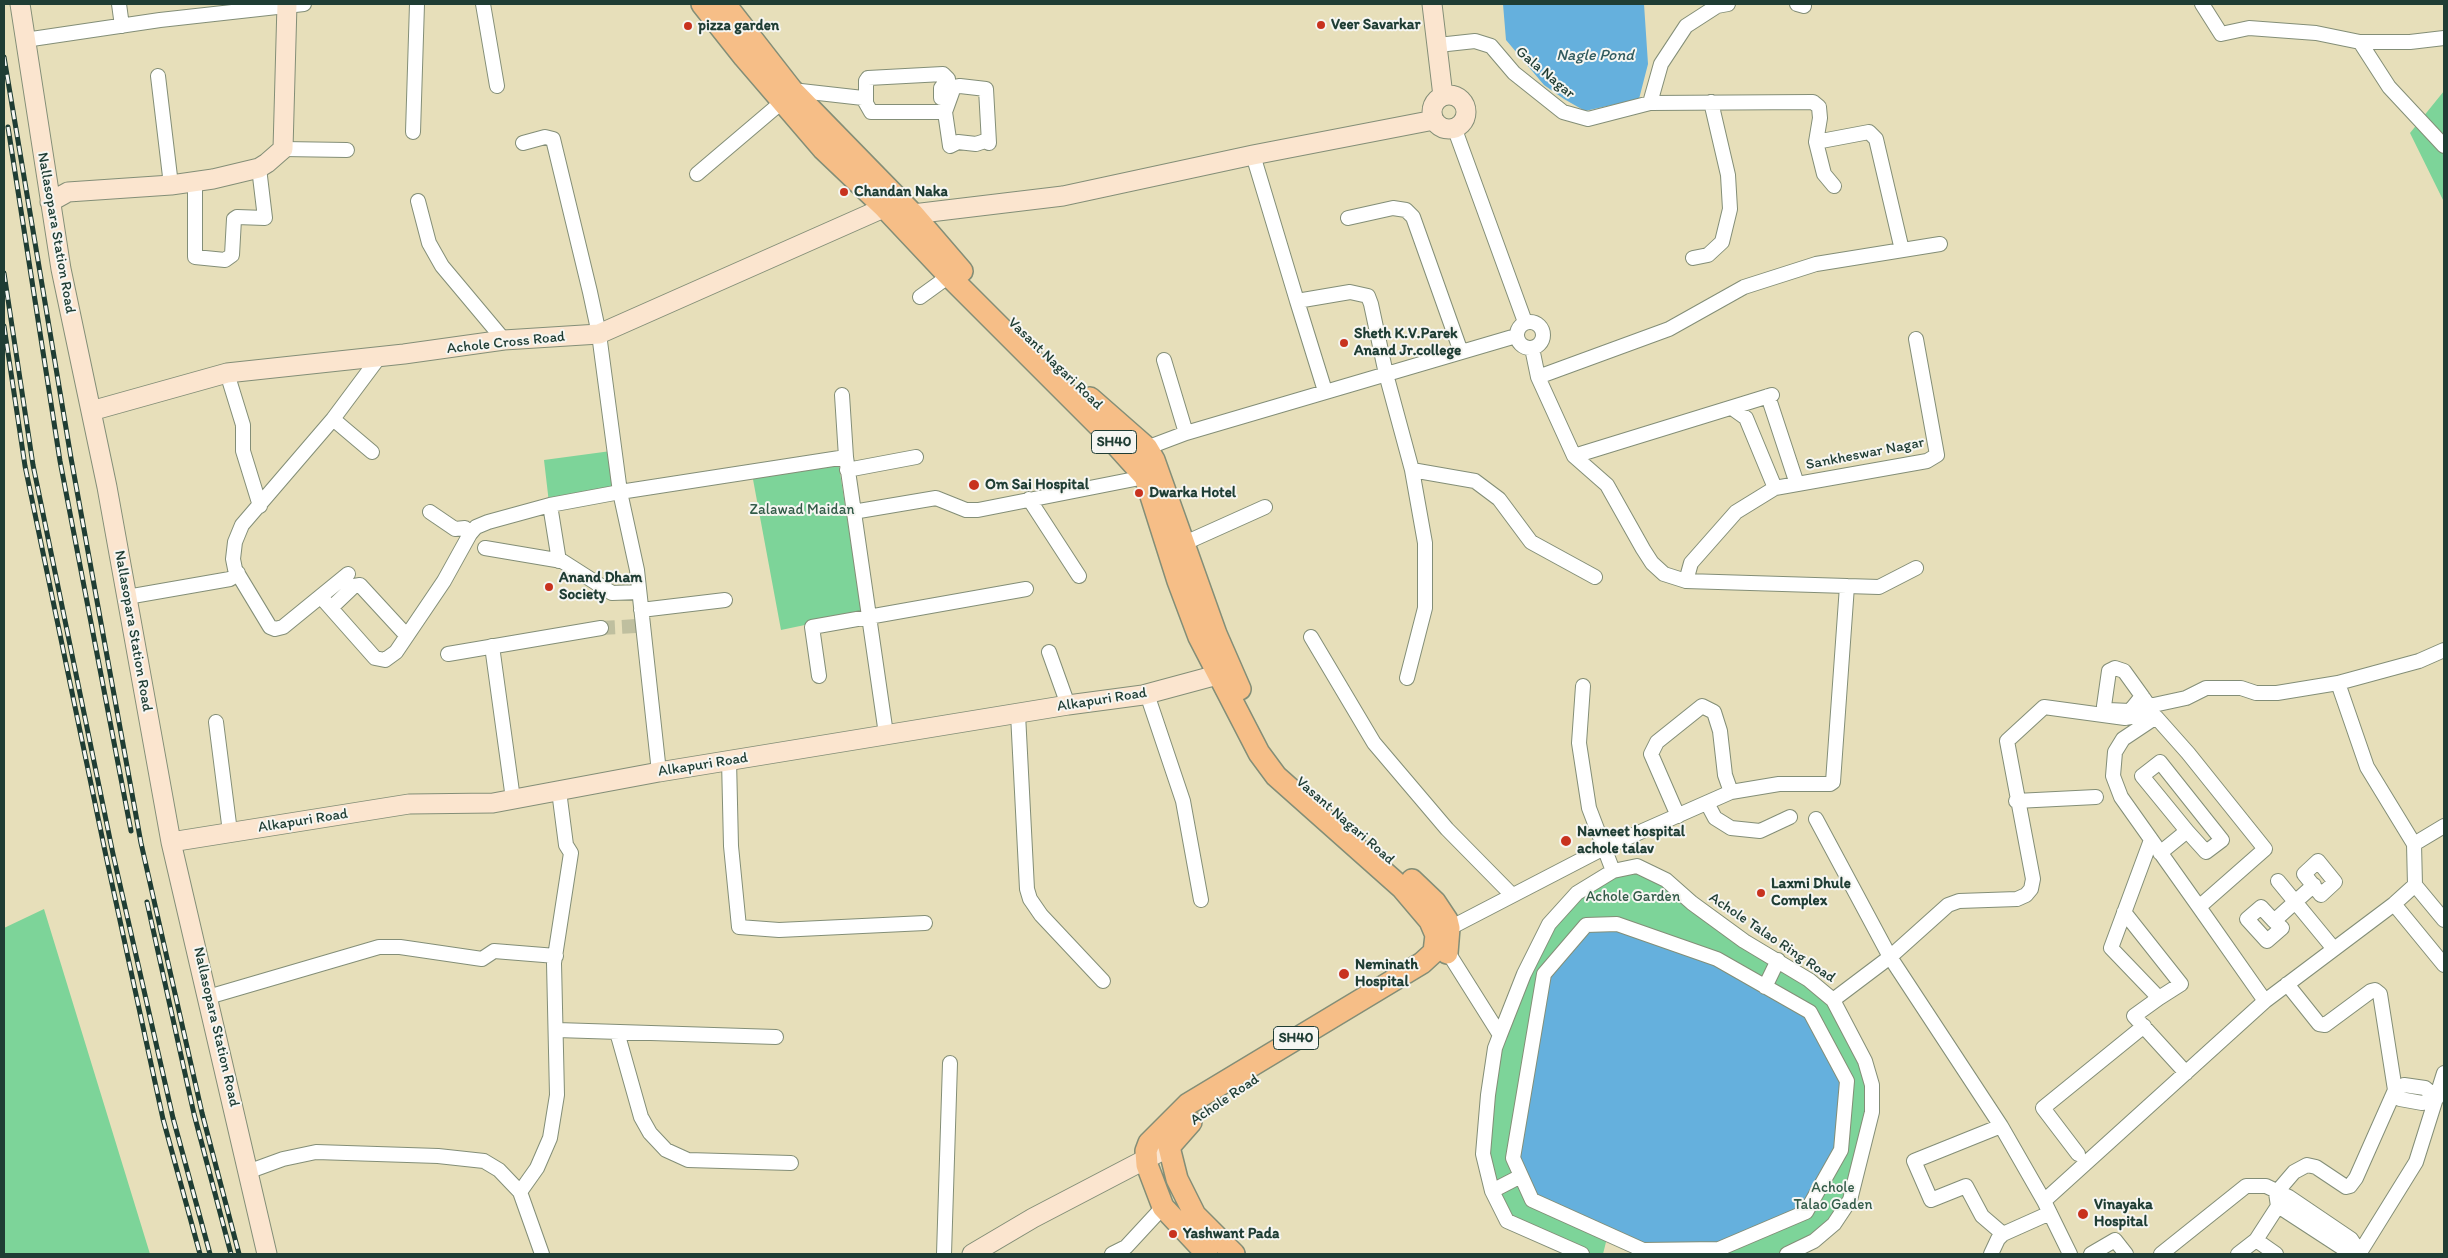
<!DOCTYPE html>
<style>
body{margin:0}
#map{position:relative;width:2448px;height:1258px;overflow:hidden;background:#e7dfba;font-family:Itim,sans-serif}
canvas{display:block}
.frame{position:absolute;inset:0;border:5px solid #1f3d34;pointer-events:none}
</style>
<div id="map">
<canvas width="2448" height="1258"></canvas>
<div class="frame"></div>
</div>
<script>
const c = document.querySelector('canvas').getContext('2d');
c.lineJoin = 'round';
function paint(path, color) {
  c.fillStyle = color;
  c.fill(path, 'evenodd');
}
function shape(rows) {
  const path = new Path2D();
  for (const r of rows) {
    if (r.length === 3) {
      path.moveTo(r[0] + r[2], r[1]);
      path.arc(r[0], r[1], r[2], 0, 2 * Math.PI);
      continue;
    }
    path.moveTo(r[0], r[1]);
    for (let i = 2; i < r.length; i += 2) path.lineTo(r[i], r[i + 1]);
  }
  return path;
}
function stroke(path, color, width, dash) {
  c.strokeStyle = color;
  c.lineWidth = width;
  c.lineCap = dash ? 'butt' : 'round';
  c.setLineDash(dash || []);
  c.stroke(path);
}
function label(font, color, halo, rows, align = 'center') {
  c.font = font + ' Itim,sans-serif';
  c.lineWidth = 4;
  c.setLineDash([]);
  c.textBaseline = 'middle';
  c.strokeStyle = halo;
  c.fillStyle = color;
  for (const [text, x, y, turn = 0] of rows) {
    c.save();
    c.translate(x, y);
    c.rotate((+turn || 0) * Math.PI / 180);
    c.textAlign = isNaN(turn) ? turn : align;
    if (halo) c.strokeText(text, 0, 0);
    c.fillText(text, 0, 0);
    c.restore();
  }
}
const green = shape([
 [2444,91,2444,202,2410,133],
 [611,451,615,489,549,503,544,460],
 [838,460,862,613,781,630,752,474],
 [1637,866,1833,1000,1872,1085,1865,1147,1834,1224,1787,1254,1683,1254,1608,1234,1603,1254,1580,1254,1507,1221,1483,1154,1495,1048,1549,924,1585,888],
 [44,909,150,1254,4,1254,4,928]
]);
const water = shape([
 [1503,4,1644,4,1648,64,1639,99,1585,111,1564,99,1544,85,1506,40],
 [1617,924,1717,959,1810,1012,1847,1081,1841,1150,1806,1212,1719,1249,1643,1250,1532,1200,1513,1158,1544,974,1586,925]
]);
const streetTunnel = shape([
 [601,628,638,626]
]);
const street = shape([
 [119,4,122,26],
 [483,4,497,86],
 [1797,4,1804,6],
 [2202,4,2221,34,2249,28,2316,33,2360,42,2410,42,2444,38],
 [25,40,160,20,304,4],
 [2360,42,2389,87,2444,146],
 [1438,45,1475,41,1491,46,1514,73,1563,112,1588,119,1650,103,1661,64,1686,26,1717,6,1728,4],
 [158,76,171,185],
 [960,86,986,89,989,143,985,141,976,144,958,142,950,146,945,112,954,87,960,86],
 [792,90,863,98,871,112,945,112],
 [866,101,866,81,868,78,943,74,948,79,941,88,941,98],
 [1650,103,1813,102,1819,107,1820,118,1816,142,1824,174,1834,186],
 [1454,127,1525,322],
 [413,132,417,4],
 [1816,142,1869,132,1876,139,1902,250],
 [523,143,545,137,553,139,590,292,599,334,620,492,637,570,659,772],
 [283,149,347,150],
 [1253,155,1297,301,1350,292,1368,296,1371,304,1386,374,1412,470,1425,543,1425,608,1407,678],
 [697,174,783,101],
 [195,181,195,257,225,260,232,255,234,219,237,217,265,218,259,168],
 [418,201,429,243,442,266,504,340],
 [1348,218,1393,208,1406,210,1413,217,1461,352],
 [1693,258,1708,255,1722,242,1730,209,1728,175,1711,102],
 [920,297,949,276],
 [1297,301,1325,391],
 [1530,335,13],
 [1532,348,1538,377,1574,456,1607,485,1643,549,1652,563,1664,574,1686,581,1879,587,1916,568],
 [1164,360,1186,433],
 [227,373,243,425,243,451,260,506],
 [1538,377,1669,329,1744,287,1816,264,1940,244],
 [842,395,846,457],
 [1768,396,1797,484],
 [1732,408,1746,418,1775,488],
 [333,419,372,452],
 [1141,450,1186,433,1516,336],
 [1574,456,1772,395],
 [847,470,916,457],
 [1412,470,1475,481,1499,499,1531,542,1595,577],
 [1029,499,1079,576],
 [550,505,559,561],
 [430,512,455,529,465,528,470,534],
 [853,512,936,498,966,510,978,510,1145,477],
 [1176,547,1265,507],
 [485,548,562,561,612,593,639,592],
 [348,574,283,627,275,629,270,627,235,569,233,559,235,542,242,525,333,419,380,356],
 [1686,581,1691,563,1736,512,1775,488,1927,461,1937,455,1916,339],
 [127,597,230,579,238,573],
 [321,597,375,658,385,660,396,652,444,581,470,534,476,527,488,522,550,505,620,492,846,457,886,734],
 [331,608,354,586,360,585,407,636],
 [641,610,725,600],
 [1311,637,1374,743,1447,829,1512,895],
 [492,646,513,799],
 [2444,650,2419,661,2338,683,2367,767,2414,844,2415,885,2444,920],
 [1049,652,1068,705],
 [448,654,601,628],
 [819,676,812,627,1026,589],
 [1583,686,1579,743,1589,808,1613,871],
 [1147,694,1183,801,1201,900],
 [2142,696,2130,711,2108,710,2104,706,2109,671,2115,668,2124,671,2142,696,2149,706],
 [1018,714,1027,889,1030,899,1041,915,1103,981],
 [216,722,230,832],
 [729,760,731,846,739,927,779,930,925,923],
 [2160,762,2222,840,2206,852,2187,831,2142,776,2160,762],
 [2016,801,2096,797],
 [1707,803,1715,818,1731,828,1760,831,1790,817],
 [1678,816,1651,754,1657,742,1702,706,1714,712,1720,731,1725,775,1731,792],
 [1816,819,1890,957,1948,905,1959,901,2017,899,2026,895,2031,889,2033,879,2007,741,2044,707,2125,718,2136,716,2149,706,2186,698,2206,688,2241,688,2256,693,2277,693,2338,683],
 [2151,840,2111,948,2159,998,2134,1016,2186,1073],
 [2414,844,2444,826],
 [2160,853,2187,831],
 [2318,861,2335,882,2321,895,2304,874,2318,861],
 [2278,881,2334,949],
 [2394,904,2444,965],
 [2199,907,2265,849,2188,753,2156,717,2123,739,2115,752,2113,776,2121,797,2199,907,2265,1001],
 [2124,912,2181,984,2159,998],
 [2274,921,2261,907,2247,919,2267,941,2282,928,2274,921,2314,885],
 [1617,924,1717,959,1810,1012,1847,1081,1841,1150,1806,1212,1719,1249,1643,1250,1532,1200,1513,1158,1544,974,1586,925,1617,924],
 [1444,931,1604,848,1731,792,1779,784,1830,784,1833,782,1847,586],
 [1444,946,1500,1035,1495,1048,1488,1095,1483,1154,1492,1191,1507,1221,1582,1254],
 [2287,984,2319,1024,2325,1025,2371,991,2375,990,2380,994,2395,1090,2356,1178,2350,1186,2346,1187,2316,1167,2307,1165,2294,1172,2276,1193,2278,1206,2344,1249,2360,1253],
 [1765,987,1778,960],
 [208,997,379,947,400,947,482,959,494,951,556,956],
 [1833,1000,1890,957,2001,1126,2044,1201,2070,1254],
 [557,1030,776,1037],
 [617,1032,641,1117,650,1133,666,1150,688,1160,791,1163],
 [1500,1035,1524,974,1549,924,1577,893,1613,871,1637,866,1666,880,1692,903,1744,941,1809,980,1833,1000,1865,1061,1872,1085,1872,1112,1850,1200,1834,1224,1814,1241,1787,1254],
 [2404,1085,2425,1088,2437,1098,2422,1103,2400,1099,2395,1090,2404,1085],
 [2001,1126,1914,1161,1931,1200,1966,1186,1982,1216,2003,1234],
 [2078,1154,2043,1108,2144,1026],
 [250,1171,283,1159,316,1152,438,1156,484,1161,499,1170,520,1192],
 [1492,1191,1521,1176],
 [2044,1201,2265,1001,2394,904,2415,885],
 [2256,1240,2278,1206],
 [542,1254,520,1192,537,1168,550,1138,557,1095,554,963,571,853,566,845,559,791],
 [944,1254,950,1063],
 [1112,1254,1126,1247,1163,1207],
 [1991,1254,1998,1239,2003,1234,2050,1213],
 [2091,1254,2115,1240,2126,1254],
 [2161,1254,2246,1186,2266,1186,2289,1197,2351,1239,2360,1253],
 [2238,1254,2256,1240,2276,1254],
 [2359,1254,2416,1162,2444,1073]
]);
const secondary = shape([
 [20,4,61,269,107,487,171,842,267,1254],
 [1432,4,1443,96],
 [1449,112,17],
 [50,202,68,192,171,185,213,179,259,168,267,163,283,149,287,4],
 [902,218,913,214,1063,196,1253,155,1434,120],
 [91,411,227,373,404,354,504,340,599,334,897,202],
 [171,842,409,804,493,803,659,772,1068,705,1143,695,1232,671],
 [972,1254,1033,1218,1169,1147]
]);
const primary = shape([
 [702,4,744,57,823,149,885,208,949,276,1100,427,1145,477,1178,581,1199,637,1259,753,1276,776,1402,888,1430,921,1436,935,1434,952,1422,963,1188,1104,1149,1143,1146,1151,1147,1165,1163,1207,1207,1254],
 [725,4,792,90,913,214,962,271],
 [1090,398,1147,448,1154,460,1216,634,1240,689],
 [1412,880,1435,902,1447,920,1449,928,1447,953],
 [1191,1122,1169,1147,1177,1179,1195,1215,1234,1254]
]);
const rail = shape([
 [4,57,71,458,141,843,202,1113,239,1254],
 [8,127,60,461,131,831],
 [4,273,33,465,113,854,173,1118,210,1254],
 [4,326,25,466,106,856,163,1119,200,1254],
 [147,902,194,1114,231,1254]
]);
const markers = [
 [1321,25,5,"#c8321e"],
 [688,26,5,"#c8321e"],
 [844,192,5,"#c8321e"],
 [1344,343,5,"#c8321e"],
 [974,485,6,"#c8321e"],
 [1139,493,5,"#c8321e"],
 [549,587,5,"#c8321e"],
 [1566,841,6,"#c8321e"],
 [1761,893,5,"#c8321e"],
 [1344,974,6,"#c8321e"],
 [2083,1214,6,"#c8321e"],
 [1173,1234,5,"#c8321e"]
];
const shields = [
 [1114,442,45],
 [1296,1038,45]
];
const shieldNames = [
 ["SH40",1114,442],
 ["SH40",1296,1038]
];
const poiNames = [
 ["Veer Savarkar",1331,25],
 ["pizza garden",698,26],
 ["Chandan Naka",854,192],
 ["Sheth K.V.Parek",1354,334],
 ["Anand Jr.college",1354,351],
 ["Om Sai Hospital",985,485],
 ["Dwarka Hotel",1149,493],
 ["Anand Dham",559,578],
 ["Society",559,595],
 ["Navneet hospital",1577,832],
 ["achole talav",1577,849],
 ["Laxmi Dhule",1771,884],
 ["Complex",1771,901],
 ["Neminath",1355,965],
 ["Hospital",1355,982],
 ["Vinayaka",2094,1205],
 ["Hospital",2094,1222],
 ["Yashwant Pada",1183,1234]
];
const streetNames = [
 ["Gala Nagar",1545,73,40],
 ["Nallasopara Station Road",56,233,80],
 ["Achole Cross Road",506,343,-6],
 ["Vasant Nagari Road",1055,364,44],
 ["Sankheswar Nagar",1865,454,-11],
 ["Nallasopara Station Road",133,631,80],
 ["Alkapuri Road",1102,700,-9],
 ["Alkapuri Road",703,765,-9],
 ["Alkapuri Road",303,821,-9],
 ["Vasant Nagari Road",1345,821,41],
 ["Achole Talao Ring Road",1772,938,34],
 ["Nallasopara Station Road",216,1027,77],
 ["Achole Road",1225,1100,-34]
];
const parkNames = [
 ["Zalawad Maidan",802,510],
 ["Achole Garden",1633,897],
 ["Achole",1833,1188],
 ["Talao Gaden",1833,1205]
];
const waterNames = [
 ["Nagle Pond",1595,56]
];
paint(green, '#7dd499');
paint(water, '#65b0dd');
stroke(streetTunnel, '#bfbf9f', 14, [14, 7]);
stroke(street, '#838e77', 16);
stroke(secondary, '#838e77', 21);
stroke(primary, '#838e77', 24);
stroke(street, '#fff', 14);
stroke(secondary, '#fbe5cf', 19);
stroke(primary, '#f6be87', 21);
stroke(rail, '#1f3d34', 5);
stroke(rail, '#f6f6f2', 3, [9]);
for (const [x, y, r, color] of markers) {
  const dot = new Path2D();
  dot.arc(x, y, r, 0, 2 * Math.PI);
  c.fillStyle = color;
  c.fill(dot);
  stroke(dot, '#f6f6f2', 2);
}
for (const [x, y, w] of shields) {
  const box = new Path2D();
  box.roundRect(x - w / 2, y - 11.5, w, 23, 4);
  c.fillStyle = '#f6f6f2';
  c.fill(box);
  stroke(box, '#1f3d34', 1);
}
label('bold 14px', '#1f3d34', null, shieldNames);
label('bold 15px', '#1f3d34', '#f6f6f2', poiNames, 'left');
label('15px', '#1f3d34', '#f6f6f2', streetNames);
label('15px', '#325b48', '#f6f6f2', parkNames);
label('italic 16px', '#305a5e', '#f6f6f2', waterNames);
</script>
